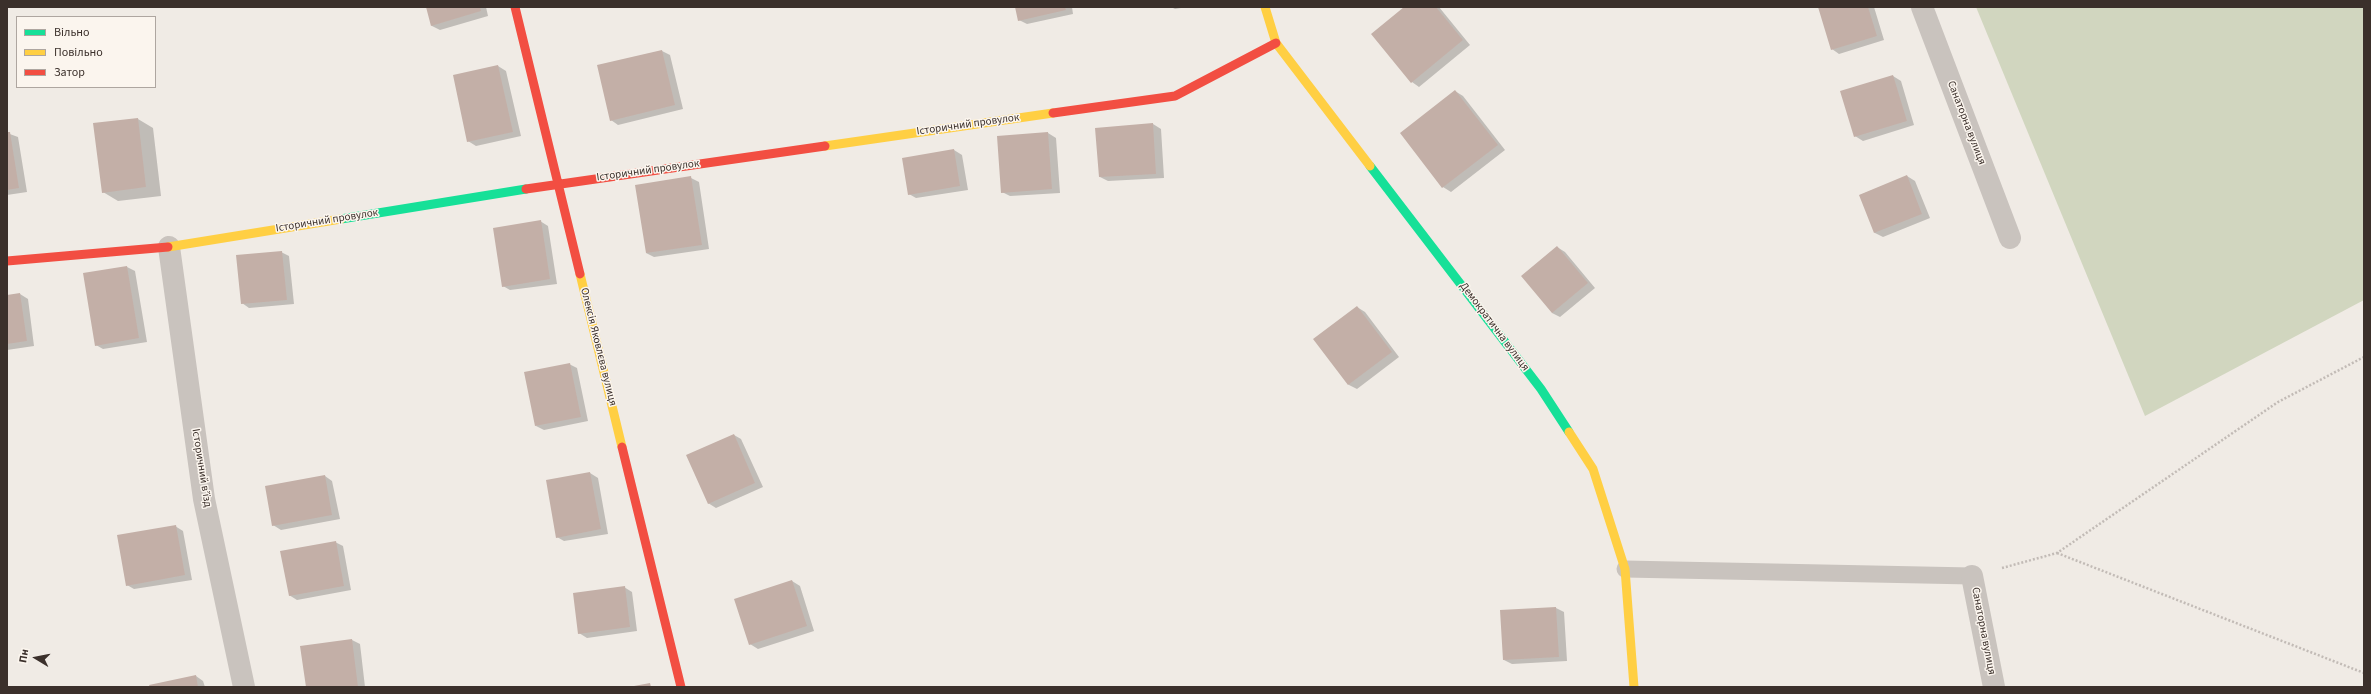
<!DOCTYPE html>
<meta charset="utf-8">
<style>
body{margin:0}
#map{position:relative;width:2371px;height:694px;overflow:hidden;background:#f0ebe5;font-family:"Source Sans 3",sans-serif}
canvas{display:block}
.frame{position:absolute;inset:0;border:8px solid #3b302b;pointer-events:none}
.legend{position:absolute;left:16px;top:16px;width:140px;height:72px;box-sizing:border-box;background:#fbf5ee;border:1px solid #aea6a0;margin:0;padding:5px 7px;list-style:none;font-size:12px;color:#3b302b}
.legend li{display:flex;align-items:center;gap:8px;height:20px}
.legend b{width:20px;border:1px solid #aea6a0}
.north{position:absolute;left:16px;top:638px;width:40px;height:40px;-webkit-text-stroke:3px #fbf5ee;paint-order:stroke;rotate:280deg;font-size:11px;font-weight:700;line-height:16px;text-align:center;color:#3b302b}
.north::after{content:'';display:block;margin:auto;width:14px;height:18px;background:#3b302b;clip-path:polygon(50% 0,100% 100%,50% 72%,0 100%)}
</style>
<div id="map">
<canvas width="2371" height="694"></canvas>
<div class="frame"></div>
<ul class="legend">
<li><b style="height:5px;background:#16e098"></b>Вільно</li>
<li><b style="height:5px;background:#ffcf43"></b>Повільно</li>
<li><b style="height:5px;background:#f24e42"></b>Затор</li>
</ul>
<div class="north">Пн</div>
</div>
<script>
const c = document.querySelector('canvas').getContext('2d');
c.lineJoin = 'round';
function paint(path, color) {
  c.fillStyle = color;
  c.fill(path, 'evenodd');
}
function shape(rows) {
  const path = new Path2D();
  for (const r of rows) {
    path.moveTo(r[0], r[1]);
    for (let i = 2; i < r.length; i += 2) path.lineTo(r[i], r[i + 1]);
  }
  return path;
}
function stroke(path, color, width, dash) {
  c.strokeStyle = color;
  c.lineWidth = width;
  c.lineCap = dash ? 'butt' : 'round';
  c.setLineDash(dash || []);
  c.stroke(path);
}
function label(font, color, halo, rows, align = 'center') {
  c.font = font + ' "Source Sans 3",sans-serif';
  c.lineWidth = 3;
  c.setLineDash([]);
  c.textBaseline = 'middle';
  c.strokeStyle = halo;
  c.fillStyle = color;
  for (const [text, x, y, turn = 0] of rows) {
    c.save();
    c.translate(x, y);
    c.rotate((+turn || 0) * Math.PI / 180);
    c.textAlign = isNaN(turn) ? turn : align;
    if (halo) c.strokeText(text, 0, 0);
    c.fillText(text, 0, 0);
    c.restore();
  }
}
const green = shape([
 [1976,7,2364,7,2364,300,2145,416]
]);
const shadow = shape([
 [427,7,486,7,488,16,440,30,432,26],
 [1016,7,1072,7,1073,14,1027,24,1019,20],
 [1171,7,1187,7,1175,9],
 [1406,7,1439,7,1470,45,1419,87,1412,82],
 [1820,7,1874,7,1884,40,1839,54,1832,49],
 [662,51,670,55,683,109,618,125,611,120],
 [498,66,506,71,521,136,476,146,468,141,454,76],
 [1893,76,1901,81,1914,125,1863,141,1855,136],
 [1455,91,1463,96,1505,150,1451,192,1443,187],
 [138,119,153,128,161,196,118,201,103,192],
 [1153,124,1161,129,1164,178,1108,181,1100,177],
 [7,133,18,137,27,192,7,195],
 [1048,133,1056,138,1060,193,1010,196,1002,192],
 [954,150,962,155,968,190,916,198,909,194],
 [1907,176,1915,181,1930,218,1883,237,1875,233,1860,195],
 [691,178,699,182,709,249,654,257,646,253],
 [540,221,548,226,557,284,510,290,503,286],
 [1557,247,1565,252,1595,288,1560,317,1552,313],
 [281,252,289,256,294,304,249,308,242,303],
 [127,267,135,271,147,342,103,349,96,345,84,274],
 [20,294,28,299,34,346,7,350,7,296],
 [1357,307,1365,312,1399,357,1357,389,1349,385,1315,340],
 [569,364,577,368,588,421,544,430,536,426],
 [734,435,741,439,763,487,716,508,708,503],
 [590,473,598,478,608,534,564,541,557,537],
 [325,476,332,481,340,519,281,530,273,525],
 [175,526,183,531,192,580,134,589,127,585],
 [335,542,343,546,351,590,297,600,289,595],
 [792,581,800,586,814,631,758,649,750,644],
 [624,587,632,592,637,631,587,638,579,633],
 [1556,608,1564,612,1567,661,1512,664,1504,660],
 [352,640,360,644,365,687,307,687],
 [196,676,203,681,205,687,151,687]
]);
const building = shape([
 [426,7,480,7,481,11,431,26],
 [1015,7,1065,7,1066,10,1018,21],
 [1404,7,1436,7,1463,40,1411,83,1371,34],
 [1818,7,1868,7,1877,36,1831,50],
 [662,50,675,105,610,121,597,65],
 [498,65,513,132,467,142,453,75],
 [1893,75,1907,121,1854,137,1840,91],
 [1455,90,1498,145,1442,188,1400,133],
 [138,118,146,187,102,193,93,123],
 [1153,123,1156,174,1099,177,1095,128],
 [7,132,10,132,19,188,7,190],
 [1048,132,1052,189,1001,193,997,136],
 [954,149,960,186,908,195,902,158],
 [1907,175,1922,214,1874,233,1859,195],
 [691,176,702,245,646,253,635,185],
 [541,220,550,279,502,287,493,228],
 [1557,246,1588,283,1552,313,1521,276],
 [282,251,287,300,241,304,236,255],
 [127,266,139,338,95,346,83,273],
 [20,293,27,341,7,344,7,295],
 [1357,306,1392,352,1348,385,1313,339],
 [570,363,581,417,535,426,524,372],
 [734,434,755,483,708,504,686,455],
 [590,472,601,529,556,538,546,480],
 [325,475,332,515,272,526,265,486],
 [176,525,185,575,126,586,117,535],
 [336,541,344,586,289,596,280,551],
 [792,580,807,626,749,645,734,599],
 [625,586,630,627,578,634,573,593],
 [1556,607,1559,657,1503,660,1500,610],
 [352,639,358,687,306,687,300,646],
 [196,675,198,687,150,687,149,685],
 [650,683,651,687,634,687,634,686]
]);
const path = shape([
 [2057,553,2364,673],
 [2002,568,2057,553,2278,402,2364,357]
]);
const lane = shape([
 [1625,569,1972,576]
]);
const street = shape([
 [1922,7,2010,238],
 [169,247,204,499,244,687],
 [1972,576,1994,687]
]);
const fast = shape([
 [1370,166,1541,389,1569,432],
 [341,219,526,189]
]);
const slow = shape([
 [1265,7,1276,43,1370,166],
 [825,146,1053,113],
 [168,247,341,219],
 [580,274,622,447],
 [1569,432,1593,469,1625,569,1634,687]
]);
const jam = shape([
 [515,7,580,274],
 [1053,113,1175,96,1276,43],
 [526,189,825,146],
 [7,261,168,247],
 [622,447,681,687]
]);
const streetNames = [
 ["Санаторна вулиця",1966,123,69],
 ["Історичний провулок",968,125,-8],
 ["Історичний провулок",648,171,-8],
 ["Історичний провулок",327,221,-9],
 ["Демократична вулиця",1494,327,53],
 ["Олексія Яковлєва вулиця",598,347,76],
 ["Історичний в’їзд",201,468,81],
 ["Санаторна вулиця",1983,631,79]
];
paint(green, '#d1d6bf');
paint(shadow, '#0003');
paint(building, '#c3afa7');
stroke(path, '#c2bbb6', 2.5, [2, 2]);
stroke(lane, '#c9c3be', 17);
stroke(street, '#c9c3be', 22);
stroke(fast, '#16e098', 9);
stroke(slow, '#ffcf43', 9);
stroke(jam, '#f24e42', 9);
label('11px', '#3b302b', '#fbf5ee', streetNames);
</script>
